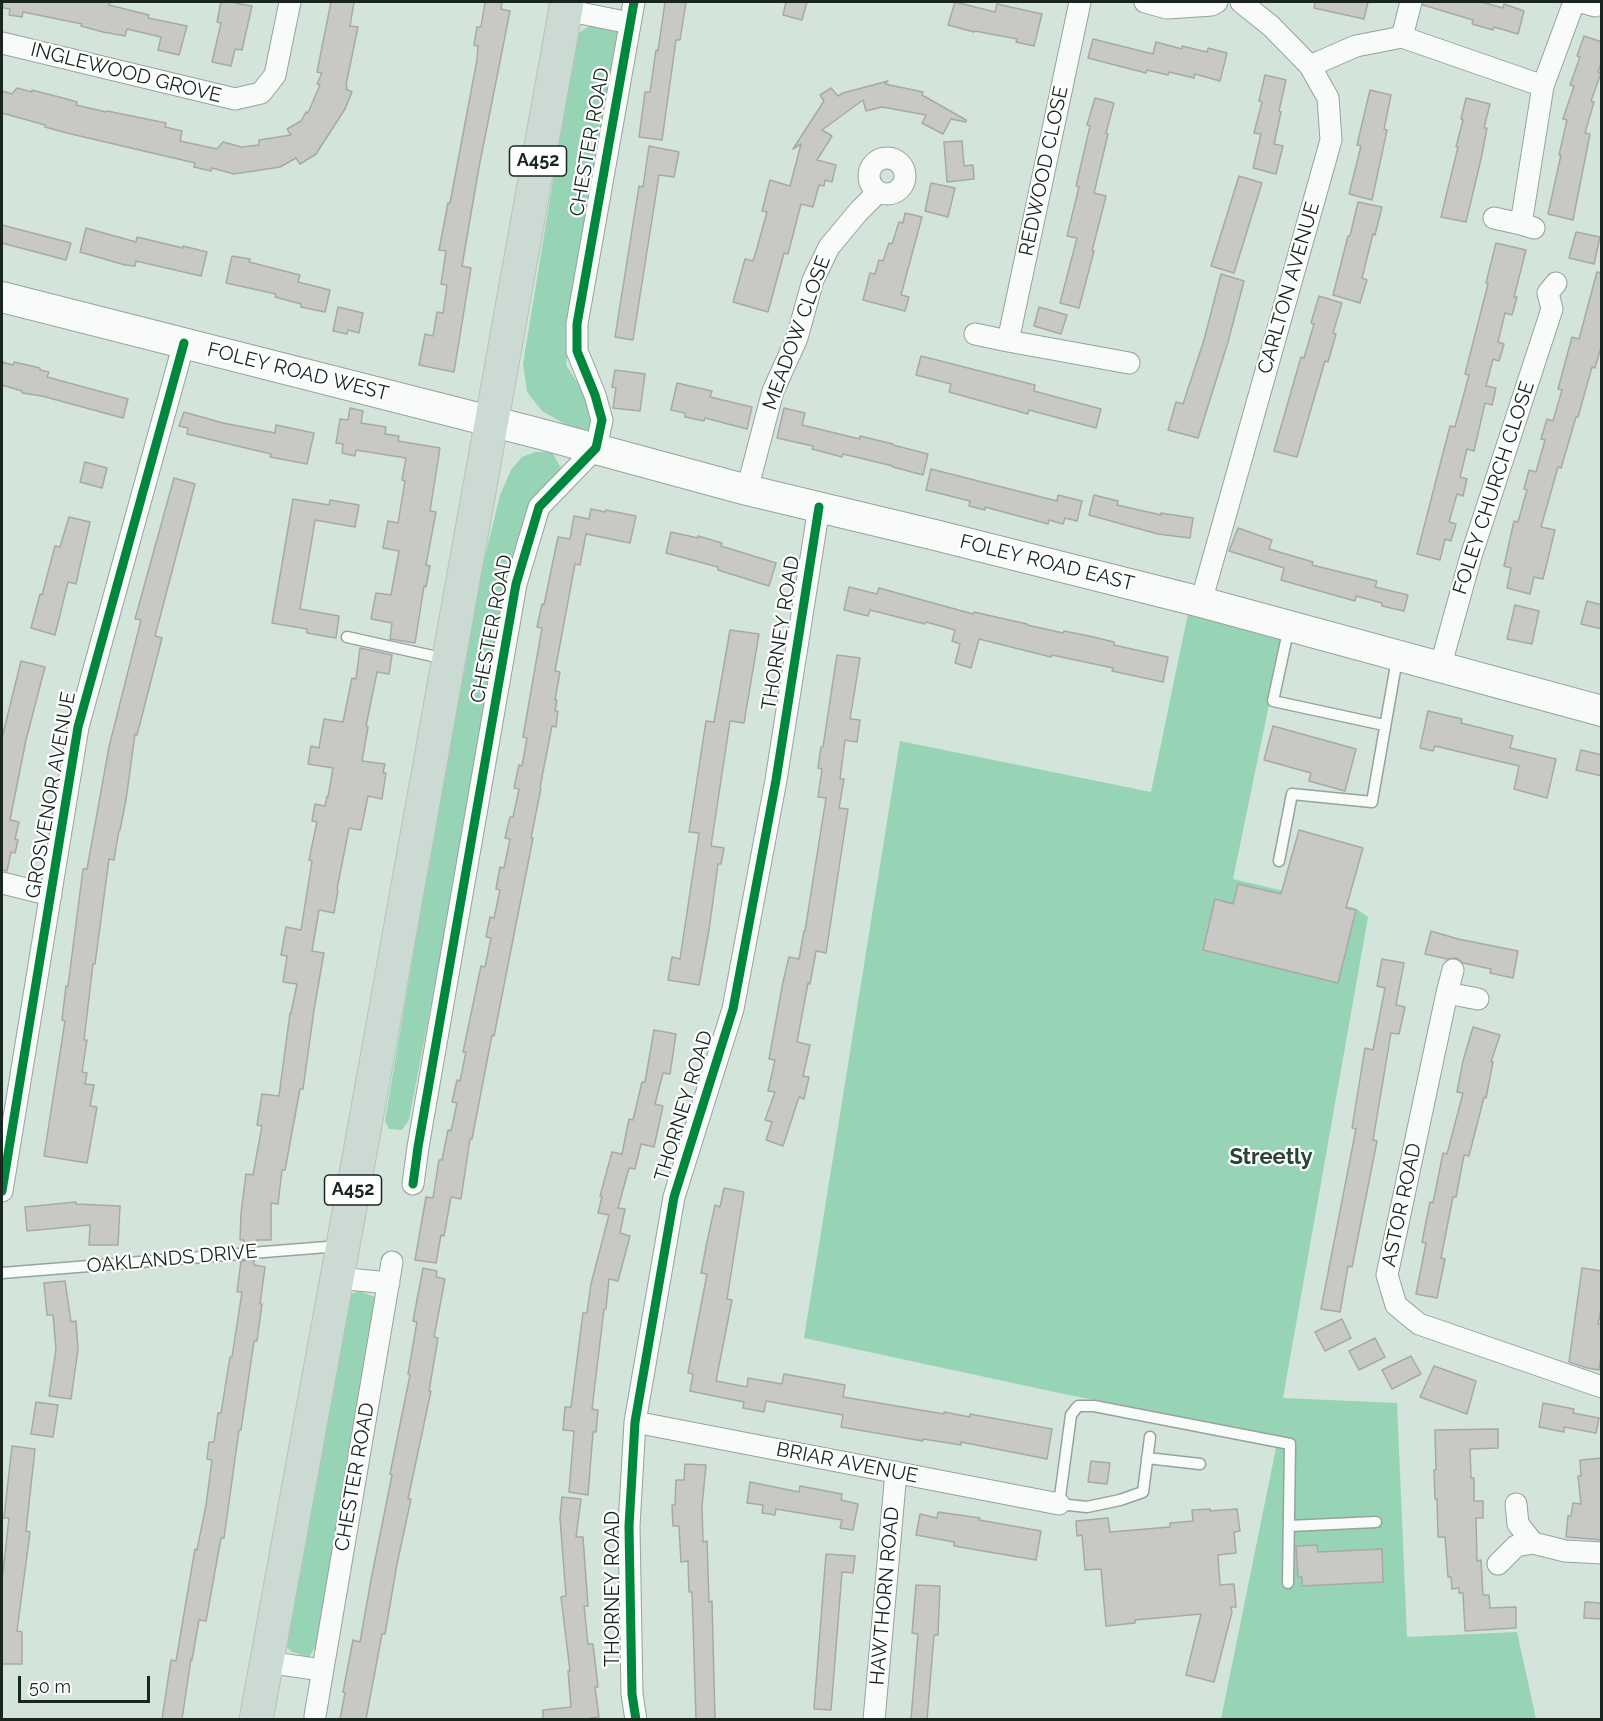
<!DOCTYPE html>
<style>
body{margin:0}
#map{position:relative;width:1603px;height:1721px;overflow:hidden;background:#d3e4da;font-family:Raleway,sans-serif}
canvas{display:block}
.frame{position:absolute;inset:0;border:3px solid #19261f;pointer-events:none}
.scale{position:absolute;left:18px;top:1676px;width:132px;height:27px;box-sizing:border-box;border:3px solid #19261f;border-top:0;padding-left:8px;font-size:18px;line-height:21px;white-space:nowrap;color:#19261f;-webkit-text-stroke:4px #fff;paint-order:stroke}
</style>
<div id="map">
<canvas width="1603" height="1721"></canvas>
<div class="frame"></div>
<div class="scale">50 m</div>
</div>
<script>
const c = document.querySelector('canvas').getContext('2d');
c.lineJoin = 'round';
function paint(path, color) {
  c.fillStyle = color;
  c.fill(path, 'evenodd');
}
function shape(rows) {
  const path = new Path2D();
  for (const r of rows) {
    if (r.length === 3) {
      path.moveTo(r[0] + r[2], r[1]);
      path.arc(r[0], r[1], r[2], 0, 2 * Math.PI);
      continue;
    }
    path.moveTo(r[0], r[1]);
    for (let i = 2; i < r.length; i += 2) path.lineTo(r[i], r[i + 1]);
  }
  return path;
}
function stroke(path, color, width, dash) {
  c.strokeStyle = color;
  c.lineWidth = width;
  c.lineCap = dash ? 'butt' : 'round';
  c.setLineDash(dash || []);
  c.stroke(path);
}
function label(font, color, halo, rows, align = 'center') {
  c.font = font + ' Raleway,sans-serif';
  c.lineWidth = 4.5;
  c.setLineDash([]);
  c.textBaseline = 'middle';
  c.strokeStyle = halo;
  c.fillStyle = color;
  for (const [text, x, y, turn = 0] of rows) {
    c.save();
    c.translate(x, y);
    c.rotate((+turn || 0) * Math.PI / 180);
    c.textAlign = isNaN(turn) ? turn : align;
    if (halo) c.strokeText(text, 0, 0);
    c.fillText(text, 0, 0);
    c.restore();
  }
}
const green = shape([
 [589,26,617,32,566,365,585,394,596,419,590,430,570,427,542,411,527,392,523,364,577,34],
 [535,452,552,452,561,468,528,507,472,790,409,1120,402,1130,389,1129,385,1121,470,618,500,495,511,470,522,457],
 [1190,604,1285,627,1233,879,1355,908,1368,917,1283,1398,1397,1403,1407,1637,1517,1632,1536,1719,1221,1719,1276,1448,1277,1435,1064,1394,804,1338,900,741,1151,792],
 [360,1291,377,1298,318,1643,309,1657,292,1652,287,1647,294,1596,346,1303,353,1293]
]);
const building = shape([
 [3,2,110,2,109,5,149,15,148,18,187,26,179,55,158,50,161,37,127,29,125,36,103,32,81,26,82,24,23,12,22,17,9,15,10,9,3,8,3,2],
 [221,2,235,2,235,3,252,6,242,50,235,49,231,66,212,62,221,23,217,22,221,2],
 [331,2,354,2,350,26,358,27,346,85,347,86,346,89,352,92,345,109,316,154,300,164,296,158,280,167,234,174,212,168,211,171,194,167,195,163,67,133,45,127,45,125,2,113,2,91,12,94,17,88,32,92,32,90,63,98,77,102,76,105,106,112,107,111,166,123,165,127,182,131,180,141,217,149,223,142,242,147,259,145,259,140,291,135,287,129,301,121,306,112,308,113,320,85,317,84,322,73,317,72,331,2],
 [485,2,502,2,501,9,510,11,479,167,462,266,471,268,454,372,419,365,425,334,433,336,437,312,443,313,447,285,441,284,446,251,439,250,448,203,450,203,477,60,478,46,474,45,477,27,481,27,485,2],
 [665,2,686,2,680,40,676,40,662,140,639,137,645,92,650,92,656,50,658,51,665,2],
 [786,2,807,2,802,20,783,15,786,2],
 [955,2,995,12,997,4,1042,14,1034,46,1016,42,1017,39,975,31,974,32,948,25,955,2],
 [1315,2,1368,2,1364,19,1314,8,1315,2],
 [1423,2,1482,2,1503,8,1504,4,1524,11,1518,34,1494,27,1493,30,1472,24,1473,20,1423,5,1423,2],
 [1584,36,1602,42,1602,61,1598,72,1601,73,1591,101,1594,102,1585,133,1590,134,1573,220,1548,214,1561,155,1559,155,1567,120,1563,119,1574,86,1570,85,1580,57,1577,56,1584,36],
 [1093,39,1153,54,1156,42,1182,49,1182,46,1207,52,1208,48,1227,53,1220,81,1195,74,1194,78,1169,72,1168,75,1147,70,1146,73,1088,58,1093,39],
 [1265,75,1286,80,1279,111,1281,112,1274,144,1283,146,1276,174,1253,168,1261,134,1254,133,1262,102,1259,101,1265,75],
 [888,81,885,84,923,92,922,95,966,120,966,122,951,119,943,134,922,123,926,115,882,107,866,111,863,100,822,130,832,136,817,160,836,165,832,182,825,180,824,186,819,185,813,207,801,204,788,254,784,253,768,312,733,302,745,259,753,261,757,248,767,212,762,211,770,180,790,186,801,144,793,149,824,101,820,95,831,88,838,96,843,93,888,81],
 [1370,90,1391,95,1384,129,1387,130,1372,200,1349,194,1361,146,1357,145,1370,90],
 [1095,98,1114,103,1106,133,1108,134,1094,193,1106,196,1092,251,1094,251,1079,308,1060,303,1077,238,1067,236,1079,187,1076,186,1090,126,1087,125,1095,98],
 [1466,98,1490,104,1484,128,1487,128,1481,159,1466,222,1441,217,1458,147,1456,147,1463,120,1461,119,1466,98],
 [962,141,964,166,973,165,974,179,947,182,944,142,962,141],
 [649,146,679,152,674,177,659,175,633,340,615,337,639,186,643,187,649,146],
 [1239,176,1262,183,1234,273,1211,266,1239,176],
 [931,183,955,188,948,217,925,211,931,183],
 [1358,202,1382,207,1375,235,1373,234,1362,278,1367,280,1360,303,1333,295,1348,236,1350,236,1358,202],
 [905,213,922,217,901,295,909,297,905,311,863,300,870,273,875,274,879,260,883,261,889,243,892,244,899,222,903,223,905,213],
 [2,225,71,243,66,260,2,243,2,225],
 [86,228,136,242,137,237,183,248,183,246,207,252,201,276,136,261,135,266,125,265,80,252,86,228],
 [1576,232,1600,237,1594,264,1569,258,1576,232],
 [1496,243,1526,250,1514,297,1517,297,1512,315,1505,313,1498,342,1504,344,1499,361,1493,359,1486,386,1496,388,1492,405,1485,403,1474,451,1467,449,1460,477,1467,479,1463,496,1457,494,1449,522,1456,524,1451,541,1445,539,1440,560,1417,554,1450,426,1455,427,1469,375,1465,374,1488,284,1486,283,1496,243],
 [232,256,250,259,249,262,300,275,298,282,330,290,325,312,301,307,301,304,275,297,276,294,226,283,232,256],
 [1597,272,1602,273,1602,344,1595,368,1592,367,1578,417,1576,417,1561,468,1558,467,1541,527,1555,530,1543,579,1534,577,1530,594,1507,588,1511,568,1504,566,1514,521,1518,522,1527,490,1524,489,1529,470,1536,472,1545,440,1541,439,1547,419,1553,421,1562,390,1558,389,1572,337,1579,339,1597,272],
 [1221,274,1244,281,1228,342,1198,438,1168,430,1176,402,1183,404,1204,340,1221,274],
 [1319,296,1342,303,1333,333,1336,334,1328,362,1325,361,1297,457,1274,451,1301,357,1304,358,1314,324,1311,323,1319,296],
 [338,307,363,313,359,333,348,330,347,334,333,331,338,307],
 [1039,307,1067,315,1061,334,1034,326,1039,307],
 [921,356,1035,385,1034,391,1101,409,1096,428,1029,410,1028,414,949,392,951,384,916,375,921,356],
 [2,362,13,365,14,362,40,368,40,370,49,372,47,377,128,399,123,418,42,396,22,393,22,391,2,385,2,362],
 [615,370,645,374,640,411,613,408,616,388,612,387,615,370],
 [677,383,712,391,710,397,752,407,747,429,705,418,704,421,685,417,685,413,671,410,677,383],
 [350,408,363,411,361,423,386,427,385,434,399,436,398,441,440,448,430,511,436,512,426,565,430,566,426,587,424,586,415,643,390,639,392,623,371,619,376,593,391,595,399,551,383,548,388,521,398,523,405,481,402,480,406,458,356,450,355,456,342,453,343,444,336,443,340,419,348,420,350,408],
 [784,408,805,413,802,425,860,439,860,436,893,444,893,445,928,454,923,475,893,467,893,466,843,454,842,457,812,449,813,446,777,438,784,408],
 [184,412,223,423,275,433,276,425,314,433,307,464,270,457,271,454,187,434,188,428,179,426,184,412],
 [85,462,107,468,102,488,80,482,85,462],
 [931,469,1057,501,1058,495,1082,501,1077,521,1065,518,1063,524,1049,520,1048,524,985,507,985,510,969,506,970,501,926,490,931,469],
 [174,478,195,484,155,636,162,638,137,735,135,734,126,800,120,830,119,830,114,860,109,859,95,964,93,964,84,1040,87,1040,82,1072,87,1073,85,1084,94,1085,90,1106,97,1107,87,1163,44,1156,65,1021,62,1020,66,986,68,986,83,869,87,869,109,747,141,620,135,619,174,478],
 [1094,495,1118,501,1117,505,1161,515,1161,513,1193,518,1190,538,1158,534,1089,515,1094,495],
 [293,499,329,505,330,500,359,505,355,527,315,520,311,545,300,609,339,616,336,638,307,633,307,629,272,623,293,499],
 [591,509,605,512,606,510,636,516,630,543,586,534,580,565,575,564,555,671,560,672,555,700,557,700,555,711,558,711,556,727,552,726,540,787,541,788,531,838,533,838,494,1036,492,1035,472,1139,470,1139,461,1199,451,1197,444,1236,441,1235,436,1263,415,1260,426,1197,433,1198,439,1160,442,1160,448,1130,451,1131,457,1103,452,1102,457,1080,460,1081,466,1052,463,1052,476,990,481,966,485,967,491,938,486,937,490,917,494,918,500,890,496,889,500,867,504,868,510,839,505,838,510,817,513,817,519,789,514,788,519,765,522,766,527,738,523,737,542,628,537,627,542,604,544,605,558,537,570,539,574,516,589,519,591,509],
 [69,517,90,522,76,584,68,582,55,635,31,628,40,594,42,595,55,546,60,547,69,517],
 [1238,528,1272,540,1269,549,1313,562,1312,565,1377,581,1375,587,1408,595,1404,611,1382,606,1382,603,1356,596,1355,601,1281,580,1284,568,1229,551,1238,528],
 [671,532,698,538,698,536,722,543,721,546,776,563,769,586,718,570,718,567,666,553,671,532],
 [849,587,877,594,879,588,973,614,974,612,1027,624,1027,625,1063,633,1064,631,1089,636,1114,642,1114,645,1168,657,1163,682,1112,671,1113,668,1052,655,1051,657,979,639,971,668,955,663,960,644,952,641,955,630,926,622,925,624,870,610,868,616,844,610,849,587],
 [1587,601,1602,605,1602,629,1581,624,1587,601],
 [1515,605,1539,611,1532,644,1507,639,1515,605],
 [730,630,759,634,744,723,730,721,711,846,724,848,721,864,718,864,709,930,699,985,668,980,672,957,680,959,699,833,689,832,706,721,714,722,730,630],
 [360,648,392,655,389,674,377,672,366,726,368,727,362,761,385,764,383,773,386,773,382,799,368,796,361,830,349,828,337,889,338,890,334,913,319,910,312,951,324,953,322,964,314,1010,303,1089,300,1089,285,1170,282,1170,278,1204,271,1203,271,1240,257,1240,256,1245,243,1246,244,1240,240,1240,241,1213,246,1174,253,1175,262,1126,257,1125,262,1094,279,1096,290,1013,291,1013,297,984,283,982,287,956,281,955,286,927,301,930,312,861,309,860,317,822,312,821,315,804,325,806,327,796,328,797,333,768,308,764,311,746,319,748,324,719,343,722,352,678,356,679,360,648],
 [837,655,860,658,850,719,860,720,857,742,845,740,840,779,844,779,839,808,848,809,826,953,816,951,810,984,808,983,797,1042,810,1045,803,1076,809,1077,804,1099,799,1097,783,1146,766,1140,772,1122,765,1120,775,1092,768,1091,775,1060,769,1059,783,982,789,957,799,959,804,931,805,931,826,798,818,797,822,769,818,768,821,747,823,747,837,655],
 [21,661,45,667,26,740,10,820,19,822,15,839,18,840,15,853,11,852,7,871,2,870,2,738,21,661],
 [1428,711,1462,719,1461,723,1513,736,1510,748,1556,759,1547,798,1514,789,1519,766,1435,746,1433,751,1420,748,1428,711],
 [1273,726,1356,749,1345,791,1309,781,1311,773,1264,760,1273,726],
 [1581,750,1602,755,1602,776,1576,770,1581,750],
 [1299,830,1363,848,1346,908,1356,910,1338,983,1203,950,1215,899,1233,904,1238,884,1281,894,1299,830],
 [1431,931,1458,939,1518,951,1513,978,1490,973,1491,969,1463,963,1457,958,1447,959,1425,954,1431,931],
 [1382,959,1404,963,1396,1005,1405,1007,1399,1034,1391,1033,1373,1140,1377,1141,1352,1267,1348,1266,1340,1312,1321,1309,1356,1129,1352,1128,1365,1048,1373,1050,1385,988,1377,986,1382,959],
 [1473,1027,1500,1035,1491,1062,1493,1062,1486,1098,1484,1097,1469,1156,1464,1155,1456,1197,1453,1197,1441,1258,1445,1259,1437,1298,1416,1294,1426,1243,1422,1242,1430,1202,1433,1203,1443,1153,1447,1154,1463,1093,1457,1092,1463,1061,1473,1027],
 [654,1030,676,1034,670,1074,663,1073,655,1104,663,1106,654,1147,641,1144,635,1169,629,1168,618,1208,625,1209,620,1233,630,1236,618,1281,609,1279,606,1309,604,1309,592,1409,598,1410,596,1432,593,1432,588,1495,569,1492,574,1431,563,1430,565,1407,571,1407,583,1313,587,1313,591,1284,609,1215,598,1213,602,1197,600,1196,612,1152,622,1154,629,1119,633,1120,642,1082,645,1082,654,1030],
 [724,1188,744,1192,727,1299,732,1300,716,1381,747,1387,748,1378,782,1384,784,1374,845,1385,843,1397,944,1414,944,1412,970,1417,970,1414,1052,1429,1047,1459,961,1442,961,1445,923,1439,923,1441,841,1427,843,1415,766,1401,764,1412,743,1408,744,1402,690,1391,693,1374,688,1373,707,1274,701,1273,706,1247,715,1205,720,1207,724,1188],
 [76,1202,76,1204,120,1206,118,1245,89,1245,90,1225,27,1231,25,1207,76,1202],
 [254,1260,254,1265,265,1267,260,1304,262,1304,257,1341,254,1341,241,1430,239,1430,224,1538,221,1538,206,1621,199,1620,192,1660,191,1659,182,1719,162,1719,171,1660,176,1661,195,1549,197,1550,206,1505,212,1460,207,1459,209,1442,214,1442,218,1413,221,1413,230,1357,232,1357,242,1292,237,1292,241,1261,254,1260],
 [423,1268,437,1271,436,1277,445,1279,434,1337,438,1338,429,1391,431,1391,408,1499,411,1499,397,1564,385,1634,382,1634,366,1719,340,1719,345,1693,343,1692,353,1640,360,1642,371,1580,392,1475,390,1474,410,1375,408,1374,417,1322,413,1321,423,1268],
 [1582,1268,1602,1271,1602,1305,1598,1324,1602,1324,1602,1350,1599,1370,1587,1368,1569,1362,1582,1268],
 [65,1281,71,1322,76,1321,78,1349,71,1399,49,1396,56,1349,53,1315,47,1315,44,1283,65,1281],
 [1342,1319,1351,1338,1325,1351,1315,1332,1342,1319],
 [1375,1338,1385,1357,1359,1370,1349,1351,1375,1338],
 [1411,1356,1421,1374,1392,1389,1382,1370,1411,1356],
 [1434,1366,1476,1381,1467,1414,1420,1397,1434,1366],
 [36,1402,58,1405,53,1437,31,1434,36,1402],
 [1543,1403,1574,1409,1573,1413,1599,1418,1596,1433,1564,1427,1564,1432,1539,1427,1543,1403],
 [1498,1429,1498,1448,1470,1449,1471,1478,1474,1478,1474,1501,1483,1501,1483,1518,1476,1518,1477,1561,1481,1560,1483,1595,1489,1595,1490,1608,1516,1607,1516,1628,1465,1631,1463,1593,1459,1593,1459,1588,1452,1589,1451,1577,1448,1577,1445,1537,1438,1537,1437,1499,1435,1499,1434,1470,1436,1470,1435,1430,1498,1429],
 [12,1446,35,1449,26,1531,30,1532,17,1631,22,1632,22,1664,2,1664,2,1581,9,1518,4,1518,12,1446],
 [1602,1458,1602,1540,1566,1537,1568,1516,1571,1516,1573,1503,1581,1504,1578,1476,1581,1476,1580,1460,1602,1458],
 [1091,1461,1110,1463,1107,1484,1088,1482,1091,1461],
 [685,1464,706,1465,702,1506,703,1542,707,1541,709,1602,712,1601,715,1719,696,1719,692,1592,689,1592,688,1561,681,1562,679,1526,673,1526,672,1505,675,1505,676,1480,684,1480,685,1464],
 [750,1482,799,1492,800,1486,842,1494,841,1500,858,1504,853,1530,840,1528,842,1520,776,1509,775,1515,762,1513,763,1505,747,1503,750,1482],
 [562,1497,581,1499,576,1537,583,1537,588,1606,584,1606,588,1644,593,1644,598,1687,595,1687,599,1717,590,1718,590,1719,543,1719,543,1710,571,1707,568,1671,570,1671,561,1597,566,1596,560,1518,562,1497],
 [1210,1509,1210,1511,1237,1509,1240,1531,1234,1532,1236,1553,1218,1555,1220,1585,1234,1584,1236,1607,1231,1607,1232,1612,1214,1682,1186,1675,1201,1614,1135,1620,1135,1623,1106,1626,1101,1569,1085,1570,1082,1535,1077,1536,1076,1521,1108,1518,1110,1532,1170,1527,1170,1523,1193,1521,1192,1510,1210,1509],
 [938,1512,980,1518,979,1520,1041,1531,1036,1560,954,1546,954,1542,916,1535,920,1514,937,1518,938,1512],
 [1317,1545,1318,1552,1382,1549,1383,1582,1302,1586,1302,1577,1298,1577,1296,1546,1317,1545],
 [826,1554,855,1556,853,1573,842,1572,831,1710,814,1709,826,1554],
 [916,1585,940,1586,938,1635,934,1635,927,1719,911,1719,918,1634,912,1633,916,1585],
 [1585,1602,1602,1603,1602,1619,1584,1618,1585,1602]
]);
const service = shape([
 [1289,627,1273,701,1384,725],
 [347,637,446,659],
 [1279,861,1292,794,1372,802,1397,659],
 [2,1273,339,1246],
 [1150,1437,1143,1492,1120,1500,1087,1507,1059,1504,1071,1415,1078,1406,1094,1406,1290,1444,1288,1583],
 [1147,1458,1200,1464],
 [1289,1526,1376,1522]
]);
const minor = shape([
 [1080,2,1008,341,1129,363],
 [1145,2,1167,8,1212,5,1217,2],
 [1581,2,1595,6],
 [565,10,630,23],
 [1402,37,1411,2],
 [2,43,235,99,261,93,275,75,290,2],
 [1310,66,1356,46,1402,37,1543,86,1521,224,1534,228],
 [1543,86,1574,2],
 [887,176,18],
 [1494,218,1521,224],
 [975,334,1008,341],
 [747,490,773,391,797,338,813,280,829,247,859,211,877,193],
 [1201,602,1331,140,1328,98,1310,66,1271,26,1241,2],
 [1440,668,1471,556,1552,309,1548,293,1556,283],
 [2,883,51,895],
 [1453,970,1447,993,1387,1275,1396,1305,1419,1324,1602,1387],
 [1447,993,1478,999],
 [413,1184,418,1147,516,584,539,507,596,448,602,420,595,395,577,351,577,324,634,2],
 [2,1191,78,727,184,343],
 [337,1278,389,1283],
 [635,1422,1059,1504],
 [1516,1504,1518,1524,1533,1543,1565,1551,1602,1553],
 [1498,1564,1516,1546,1533,1543],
 [266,1662,322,1670],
 [315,1716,392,1262],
 [636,1720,632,1694,629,1526,635,1422,674,1197,733,1009,776,780,819,507],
 [874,1720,896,1472]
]);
const secondary = shape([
 [2,297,537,433,747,490,935,535,1201,602,1602,711]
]);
const trunk = shape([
 [256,1720,363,1136,567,2]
]);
const cycleway = shape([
 [413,1184,418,1147,516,584,539,507,596,448,602,420,595,395,577,351,577,324,634,2],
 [2,1191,78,727,184,343],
 [636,1720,632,1694,629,1526,635,1422,674,1197,733,1009,776,780,819,507]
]);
const shields = [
 [538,161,57],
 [353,1190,57]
];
const shieldNames = [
 ["A452",538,161],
 ["A452",353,1190]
];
const streetNames = [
 ["INGLEWOOD GROVE",126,73,14],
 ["CHESTER ROAD",590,142,-80],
 ["REDWOOD CLOSE",1044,171,-78],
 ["CARLTON AVENUE",1289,288,-74],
 ["MEADOW CLOSE",797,333,-70],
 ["FOLEY ROAD WEST",298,372,14],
 ["FOLEY CHURCH CLOSE",1494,488,-72],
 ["FOLEY ROAD EAST",1047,563,14],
 ["CHESTER ROAD",492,629,-79],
 ["THORNEY ROAD",781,633,-81],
 ["GROSVENOR AVENUE",51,795,-80],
 ["THORNEY ROAD",684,1106,-73],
 ["ASTOR ROAD",1402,1205,-78],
 ["OAKLANDS DRIVE",172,1259,-5],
 ["BRIAR AVENUE",847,1463,11],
 ["CHESTER ROAD",355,1477,-80],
 ["THORNEY ROAD",613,1589,-90],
 ["HAWTHORN ROAD",885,1596,-85]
];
const quarterNames = [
 ["Streetly",1271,1157]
];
paint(green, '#97d4b5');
paint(building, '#c8c9c5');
stroke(building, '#a8a9a5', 1.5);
stroke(service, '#96a39c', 13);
stroke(minor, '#96a39c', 23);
stroke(secondary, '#96a39c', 32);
stroke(trunk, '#b9c2bc', 35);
stroke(service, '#f8fbf9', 10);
stroke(minor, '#f8fbf9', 21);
stroke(secondary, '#f8fbf9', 30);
stroke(trunk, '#ccdad4', 33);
stroke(cycleway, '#00873e', 9);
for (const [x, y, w] of shields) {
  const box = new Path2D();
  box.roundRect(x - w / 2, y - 15, w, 30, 4.5);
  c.fillStyle = '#fff';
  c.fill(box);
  stroke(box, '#19261f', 1.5);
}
label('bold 18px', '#19261f', null, shieldNames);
label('20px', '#19261f', '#fff', streetNames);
label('bold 22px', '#274435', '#fff', quarterNames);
</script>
